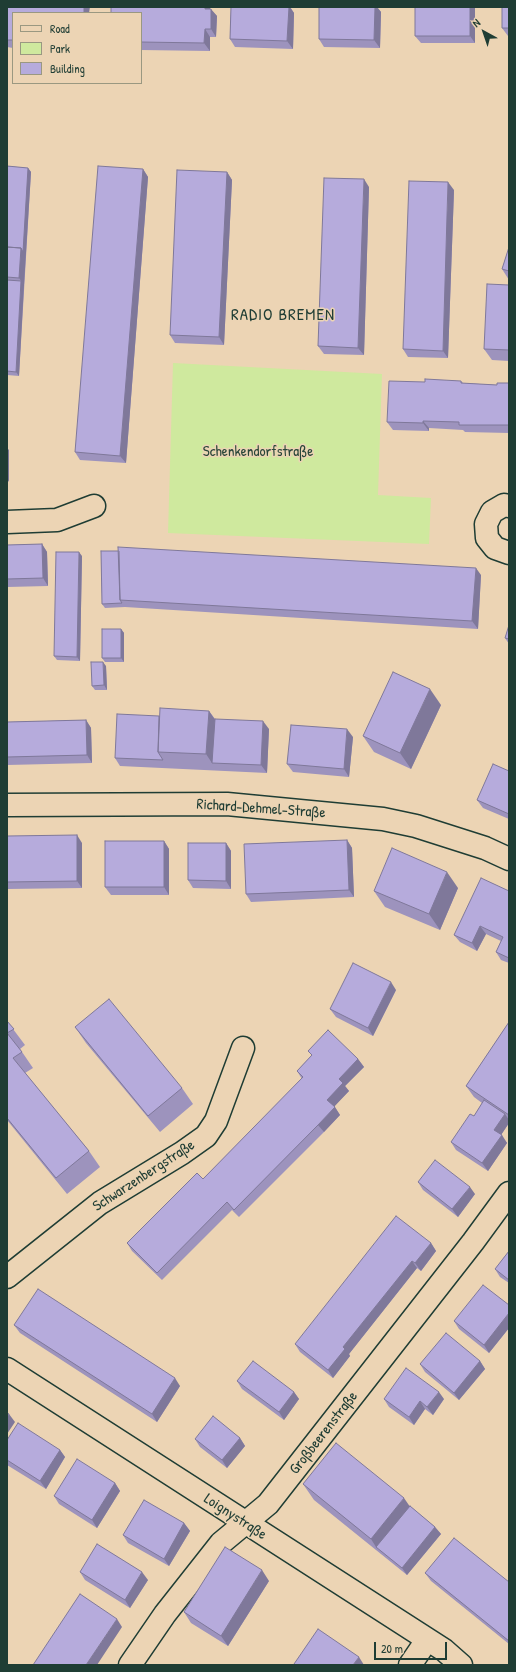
<!DOCTYPE html>
<meta charset="utf-8">
<style>
body{margin:0}
#map{position:relative;width:516px;height:1672px;overflow:hidden;background:#ecd4b4;font-family:"Patrick Hand",sans-serif}
canvas{display:block}
.frame{position:absolute;inset:0;border:8px solid #1f3d34;pointer-events:none}
.legend{position:absolute;left:12px;top:12px;width:130px;height:72px;box-sizing:border-box;background:#ecd4b4;border:1px solid #9a9881;margin:0;padding:5px 7px;list-style:none;font-size:12px;color:#1f3d34}
.legend li{display:flex;align-items:center;gap:8px;height:20px}
.legend b{width:20px;border:1px solid #9a9881}
.north{position:absolute;left:464px;top:12px;width:40px;height:40px;-webkit-text-stroke:3px #ecd4b4;paint-order:stroke;rotate:320deg;font-size:11px;font-weight:700;line-height:16px;text-align:center;color:#1f3d34}
.north::after{content:'';display:block;margin:auto;width:14px;height:18px;background:#1f3d34;clip-path:polygon(50% 0,100% 100%,50% 72%,0 100%)}
.scale{position:absolute;left:374px;top:1642px;width:73px;height:18px;box-sizing:border-box;border:2px solid #1f3d34;border-top:0;padding-left:5px;font-size:12px;line-height:14px;white-space:nowrap;color:#1f3d34;-webkit-text-stroke:3px #ecd4b4;paint-order:stroke}
</style>
<div id="map">
<canvas width="516" height="1672"></canvas>
<div class="frame"></div>
<ul class="legend">
<li><b style="height:5px;background:#ecd4b4"></b>Road</li>
<li><b style="height:11px;background:#cfe99e"></b>Park</li>
<li><b style="height:11px;background:#b6abdc"></b>Building</li>
</ul>
<div class="north">N</div>
<div class="scale">20 m</div>
</div>
<script>
const c = document.querySelector('canvas').getContext('2d');
c.lineJoin = 'round';
function paint(path, color) {
  c.fillStyle = color;
  c.fill(path, 'evenodd');
}
function shape(rows) {
  const path = new Path2D();
  for (const r of rows) {
    path.moveTo(r[0], r[1]);
    for (let i = 2; i < r.length; i += 2) path.lineTo(r[i], r[i + 1]);
  }
  return path;
}
function stroke(path, color, width, dash) {
  c.strokeStyle = color;
  c.lineWidth = width;
  c.lineCap = dash ? 'butt' : 'round';
  c.setLineDash(dash || []);
  c.stroke(path);
}
function label(font, color, halo, rows, align = 'center') {
  c.font = font + ' "Patrick Hand",sans-serif';
  c.lineWidth = 3;
  c.setLineDash([]);
  c.textBaseline = 'middle';
  c.strokeStyle = halo;
  c.fillStyle = color;
  for (const [text, x, y, turn = 0] of rows) {
    c.save();
    c.translate(x, y);
    c.rotate((+turn || 0) * Math.PI / 180);
    c.textAlign = isNaN(turn) ? turn : align;
    if (halo) c.strokeText(text, 0, 0);
    c.fillText(text, 0, 0);
    c.restore();
  }
}
const green = shape([
 [173,363,382,374,378,495,431,498,429,544,168,533]
]);
const minor = shape([
 [509,506,504,505,492,512,486,524,487,538,495,548,509,553],
 [7,522,57,520,94,506],
 [7,805,227,804,383,819,416,826,485,848,509,859],
 [7,1277,100,1203,182,1153,206,1136,216,1121,243,1048],
 [7,1369,444,1650,461,1665],
 [130,1665,165,1614,221,1543,268,1504,473,1242,509,1193],
 [410,1665,427,1640]
]);
const wall = shape([
 [7,7,13,13,13,48,7,47],
 [111,7,210,7,210,9,217,16,216,37,210,37,210,51,141,50,141,13],
 [231,7,290,7,294,13,293,49,235,47,230,39],
 [319,7,377,7,381,12,380,48,324,47,319,39],
 [415,7,475,7,475,43,421,43,415,36],
 [509,7,509,36,508,36,502,28],
 [7,166,28,168,31,172,19,376,7,375],
 [143,169,148,177,126,463,80,460,75,452],
 [227,172,232,180,224,345,175,343,170,335],
 [369,187,364,355,324,354,318,346],
 [454,190,448,358,408,357,403,349],
 [509,247,509,280,502,269],
 [509,285,509,361,492,360,484,349],
 [461,381,463,383,497,385,509,383,509,433,465,432,463,430,429,428,429,431,393,430,387,422,425,382],
 [42,544,47,552,48,586,7,587,7,545],
 [101,551,481,575,478,629,125,607,105,608,102,604],
 [82,556,80,661,57,660,54,656],
 [509,625,509,644,505,638],
 [121,629,124,633,124,662,105,662,102,658],
 [106,666,107,690,95,690,92,686],
 [441,705,411,769,374,752,363,736],
 [209,711,215,719,269,729,267,773,120,766,115,758,159,716],
 [86,720,91,728,92,763,7,765,7,722],
 [353,737,349,777,293,772,287,764],
 [509,771,509,819,483,808,477,800],
 [7,836,82,843,82,888,7,889],
 [347,840,352,848,354,897,251,902,246,894],
 [164,841,169,849,169,895,111,895,105,887],
 [226,843,231,851,231,889,193,888,188,880],
 [458,888,440,930,385,907,374,891],
 [509,891,509,963,501,960,496,952,501,941,486,934,477,951,460,942,454,935],
 [396,990,373,1036,336,1017,330,1009],
 [7,1021,25,1045,20,1049,33,1068,25,1073,89,1151,100,1167,67,1194,7,1120],
 [509,1022,509,1123,501,1135,507,1143,488,1171,456,1150,451,1142,474,1116,482,1103,474,1097,466,1086],
 [75,1027,182,1088,193,1104,160,1132,86,1043],
 [308,1051,358,1059,364,1067,345,1086,349,1091,334,1106,340,1115,324,1132,239,1217,232,1210,162,1280,132,1251,127,1243,203,1179,302,1079,297,1071,312,1055],
 [418,1182,475,1194,458,1217,423,1190],
 [431,1243,436,1251,421,1271,417,1268,349,1354,350,1356,333,1378,300,1352,295,1344],
 [509,1251,509,1283,500,1277,495,1269],
 [509,1305,509,1328,489,1353,459,1329,454,1321],
 [14,1325,180,1386,157,1422,20,1333],
 [480,1361,485,1369,459,1400,425,1372,420,1364],
 [237,1381,294,1392,299,1399,284,1420,242,1389],
 [384,1399,444,1399,433,1415,425,1409,414,1425,389,1407],
 [240,1438,245,1446,227,1468,200,1447,195,1439],
 [7,1440,60,1450,65,1457,46,1489,7,1465],
 [115,1483,120,1491,97,1528,59,1504,54,1496],
 [303,1484,410,1506,435,1527,441,1534,407,1575,314,1500],
 [184,1523,190,1531,169,1566,128,1543,123,1535],
 [80,1572,148,1580,130,1608,85,1580],
 [425,1573,509,1582,509,1644,431,1581],
 [269,1581,228,1646,191,1623,184,1612]
]);
const shadedWall = shape([
 [84,7,90,7,89,13,84,13],
 [205,7,210,7,210,16,205,9],
 [289,7,290,7,294,13,293,49,287,41],
 [375,7,377,7,381,12,380,48,374,40],
 [470,7,475,7,475,43,470,36],
 [211,9,217,16,216,37,211,29],
 [205,29,210,37,210,51,204,43],
 [28,168,31,172,24,285,19,278,21,248],
 [143,169,148,177,126,463,120,456],
 [227,172,232,180,224,345,219,337],
 [364,179,369,187,364,355,358,348],
 [448,182,454,190,448,358,443,351],
 [21,281,24,285,19,376,16,372],
 [423,421,429,428,429,431,423,423],
 [7,448,9,450,9,482,7,479],
 [42,544,47,552,48,586,43,578],
 [79,552,82,556,80,661,77,657],
 [476,568,481,575,478,629,472,621],
 [121,629,124,633,124,662,121,658],
 [103,662,106,666,107,690,104,685],
 [430,689,441,705,411,769,400,753],
 [209,711,220,727,212,763,206,754],
 [86,720,91,728,92,763,87,755],
 [263,721,269,729,267,773,261,765],
 [347,729,353,737,349,777,344,769],
 [77,835,82,843,82,888,77,881],
 [347,840,352,848,354,897,349,890],
 [164,841,169,849,169,895,164,887],
 [226,843,231,851,231,889,226,881],
 [447,872,458,888,440,930,429,914],
 [480,926,486,934,477,951,472,943],
 [391,982,396,990,373,1036,368,1028],
 [358,1059,364,1067,345,1086,349,1091,333,1108,327,1100,339,1079],
 [335,1107,340,1115,324,1132,318,1125],
 [505,1114,509,1120,509,1123,499,1138,494,1130],
 [502,1135,507,1143,488,1171,482,1163],
 [470,1187,475,1194,458,1217,452,1209],
 [431,1243,436,1251,421,1271,415,1263],
 [412,1261,417,1268,349,1354,350,1356,333,1378,328,1370,343,1347],
 [509,1313,509,1328,489,1353,484,1345],
 [480,1361,485,1369,459,1400,454,1393],
 [175,1378,180,1386,157,1422,152,1414],
 [294,1392,299,1399,284,1420,279,1412],
 [439,1392,444,1399,433,1415,427,1407],
 [420,1401,425,1409,414,1425,409,1417],
 [9,1414,15,1422,7,1434,7,1418],
 [240,1438,245,1446,227,1468,222,1460],
 [60,1450,65,1457,46,1489,40,1481],
 [115,1483,120,1491,97,1528,92,1520],
 [404,1498,415,1514,376,1547,371,1539],
 [184,1523,190,1531,169,1566,164,1559],
 [435,1527,441,1534,407,1575,402,1568],
 [262,1570,269,1581,228,1646,221,1636],
 [142,1572,148,1580,130,1608,125,1600],
 [117,1619,122,1627,97,1665,86,1665],
 [359,1657,364,1665,353,1665]
]);
const building = shape([
 [7,7,84,7,84,13,13,13,13,40,7,40,7,7],
 [111,7,205,7,205,9,211,9,211,29,205,29,204,43,141,42,141,13,111,13,111,7],
 [231,7,289,7,287,41,230,39,231,7],
 [319,7,375,7,374,40,319,39,319,7],
 [415,7,470,7,470,36,415,36,415,7],
 [502,7,509,7,509,28,502,28,502,7],
 [7,166,28,168,23,252,21,248,7,247,7,166],
 [98,166,143,169,120,456,75,452,98,166],
 [177,170,227,172,219,337,170,335,177,170],
 [324,178,364,179,358,348,318,346,324,178],
 [409,181,448,182,443,351,403,349,409,181],
 [7,247,21,248,19,278,7,277,7,247],
 [509,247,509,271,502,269,509,247],
 [7,280,21,281,16,372,7,371,7,280],
 [487,284,509,285,509,350,484,349,487,284],
 [425,379,461,381,461,383,497,385,497,383,509,383,509,425,459,425,459,422,423,421,423,423,387,422,389,381,425,382,425,379],
 [42,544,43,578,7,579,7,545,42,544],
 [118,547,476,568,472,621,120,600,118,547],
 [101,551,119,551,120,600,122,603,102,604,101,551],
 [56,552,79,552,77,657,54,656,56,552],
 [509,625,509,639,505,638,509,625],
 [102,629,121,629,121,658,102,658,102,629],
 [91,662,103,662,104,685,92,686,91,662],
 [393,672,430,689,400,753,363,736,393,672],
 [160,708,209,711,206,754,158,752,160,708],
 [117,714,159,716,158,752,163,760,115,758,117,714],
 [215,719,263,721,261,765,212,763,215,719],
 [86,720,87,755,7,757,7,722,86,720],
 [291,725,347,729,344,769,287,764,291,725],
 [493,764,509,771,509,814,477,800,493,764],
 [77,835,77,881,7,882,7,836,77,835],
 [347,840,349,890,246,894,244,844,347,840],
 [105,841,164,841,164,887,105,887,105,841],
 [188,843,226,843,226,881,188,880,188,843],
 [392,848,447,872,429,914,374,891,392,848],
 [481,878,509,891,509,958,496,952,503,937,480,926,472,943,454,935,481,878],
 [353,963,391,982,368,1028,330,1009,353,963],
 [109,999,182,1088,148,1116,75,1027,109,999],
 [7,1021,14,1029,7,1033,22,1052,13,1058,89,1151,56,1178,7,1118,7,1021],
 [509,1022,509,1115,466,1086,509,1022],
 [328,1030,358,1059,339,1079,343,1083,327,1100,335,1107,318,1125,234,1210,227,1202,157,1273,127,1243,197,1173,203,1179,303,1077,297,1071,312,1055,308,1051,328,1030],
 [484,1100,505,1114,494,1130,502,1135,482,1163,451,1142,470,1114,474,1116,484,1100],
 [435,1160,470,1187,452,1209,418,1182,435,1160],
 [396,1216,431,1243,415,1263,412,1261,343,1347,345,1349,328,1370,295,1344,396,1216],
 [509,1251,509,1280,495,1269,509,1251],
 [483,1285,509,1305,509,1313,484,1345,454,1321,483,1285],
 [38,1289,175,1378,152,1414,14,1325,38,1289],
 [446,1333,480,1361,454,1393,420,1364,446,1333],
 [253,1361,294,1392,279,1412,237,1381,253,1361],
 [406,1368,439,1392,427,1407,420,1401,409,1417,384,1399,406,1368],
 [7,1413,9,1414,7,1418,7,1413],
 [213,1416,240,1438,222,1460,195,1439,213,1416],
 [18,1423,60,1450,40,1481,7,1460,7,1440,18,1423],
 [336,1443,404,1498,371,1539,303,1484,336,1443],
 [77,1459,115,1483,92,1520,54,1496,77,1459],
 [144,1500,184,1523,164,1559,123,1535,144,1500],
 [410,1506,435,1527,402,1568,376,1547,410,1506],
 [454,1538,509,1582,509,1641,425,1573,454,1538],
 [97,1544,142,1572,125,1600,80,1572,97,1544],
 [225,1547,262,1570,221,1636,184,1612,225,1547],
 [80,1594,117,1619,86,1665,33,1665,80,1594],
 [318,1629,359,1657,353,1665,296,1665,294,1664,318,1629]
]);
const parkNames = [
 ["Schenkendorfstraße",258,452]
];
const streetNames = [
 ["Richard-Dehmel-Straße",261,809,4],
 ["Schwarzenbergstraße",144,1176,-33],
 ["Großbeerenstraße",324,1433,-52],
 ["Loignystraße",235,1517,33]
];
const quarterNames = [
 ["RADIO BREMEN",283,315]
];
paint(green, '#cfe99e');
stroke(minor, '#1f3d34', 25);
stroke(minor, '#ecd4b4', 22);
paint(wall, '#9d93bd');
paint(shadedWall, '#7f789a');
paint(building, '#b6abdc');
stroke(building, '#7f789a', 1);
label('15px', '#284639', '#ecd4b4', parkNames);
label('15px', '#1f3d34', '#ecd4b4', streetNames);
c.letterSpacing = '1px';
label('17px', '#1f3d34', '#ecd4b4', quarterNames);
c.letterSpacing = '0px';
</script>
